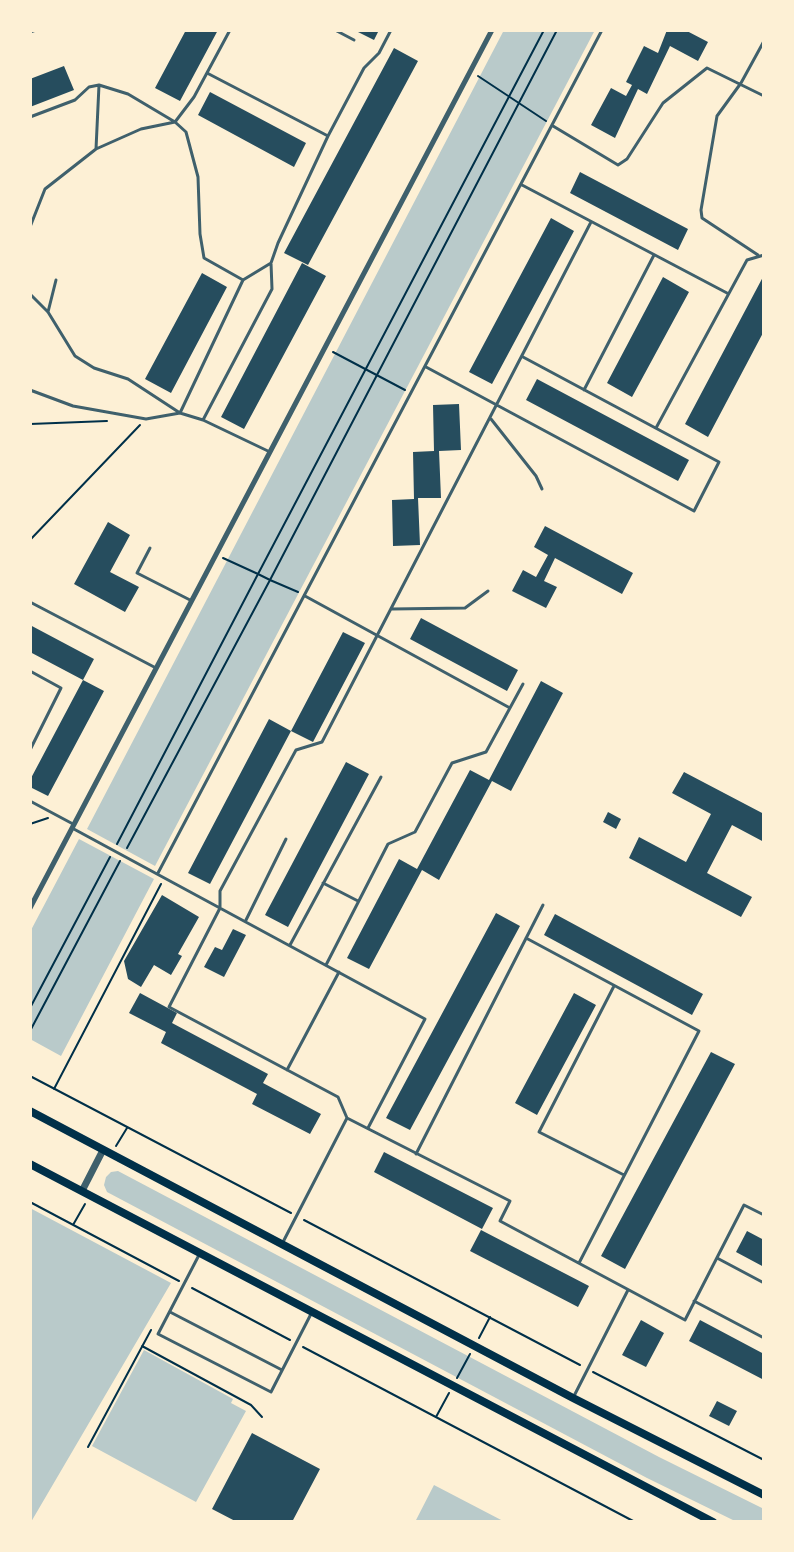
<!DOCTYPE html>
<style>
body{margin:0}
#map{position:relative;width:794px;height:1552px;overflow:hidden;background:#fdf0d5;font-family:"Work Sans",sans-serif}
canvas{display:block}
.frame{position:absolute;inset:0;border:32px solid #fdf0d5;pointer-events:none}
</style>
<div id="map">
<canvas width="794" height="1552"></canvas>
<div class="frame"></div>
</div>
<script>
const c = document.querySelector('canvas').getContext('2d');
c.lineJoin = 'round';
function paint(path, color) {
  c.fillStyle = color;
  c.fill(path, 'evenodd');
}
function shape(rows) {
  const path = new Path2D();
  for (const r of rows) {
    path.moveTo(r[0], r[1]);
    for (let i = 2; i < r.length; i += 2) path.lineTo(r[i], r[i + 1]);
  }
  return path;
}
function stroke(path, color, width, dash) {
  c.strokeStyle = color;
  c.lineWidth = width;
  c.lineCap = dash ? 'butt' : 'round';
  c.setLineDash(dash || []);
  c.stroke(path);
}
const green = shape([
 [504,30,595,30,155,866,87,829],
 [79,839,154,879,61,1056,30,1039,30,932],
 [118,1171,659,1457,764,1509,764,1522,737,1522,647,1478,107,1192,104,1185,106,1177,111,1172],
 [30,1208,171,1283,31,1522,30,1522],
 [144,1350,233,1399,231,1403,246,1411,196,1502,92,1446],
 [434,1485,505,1522,415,1522]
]);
const building = shape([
 [186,30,218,30,180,101,155,88],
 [354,30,379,30,374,40],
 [667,30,685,30,708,42,698,61,670,46,647,94,638,89,615,138,591,125,611,88,626,96,632,85,626,82,644,46,658,53],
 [394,48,418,61,308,265,284,253],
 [64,66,74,90,30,107,30,79],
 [210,92,306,143,294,167,198,115],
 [580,172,688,229,678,250,570,193],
 [551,218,574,231,492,384,469,372],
 [302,263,326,276,244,429,221,417],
 [202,273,227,287,171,393,145,379],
 [764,275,764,331,708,437,685,424],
 [663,277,689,292,632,397,607,383],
 [537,379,689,460,678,481,526,400],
 [459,404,461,450,439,451,441,498,418,498,420,545,393,546,392,500,414,499,413,452,434,451,433,405],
 [108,522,130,535,110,572,139,587,125,612,74,584],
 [545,526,633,573,622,594,555,558,544,581,557,587,546,608,512,591,523,570,536,577,548,555,534,547],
 [421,618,518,670,507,691,410,639],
 [30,625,94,659,83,680,104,691,48,796,30,787,30,780,83,680,30,652],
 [343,632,365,643,313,742,291,731],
 [541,681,563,693,511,791,492,781,439,880,422,870,369,969,347,958,399,859,417,869,470,770,489,780],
 [269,719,291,731,210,884,188,873],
 [346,762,369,774,288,927,265,915],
 [684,772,764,814,764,842,732,825,707,873,752,897,741,917,629,858,639,837,686,862,711,814,672,793],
 [608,812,621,819,616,829,603,822],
 [162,895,199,917,178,954,182,956,171,975,154,965,141,987,128,979,124,961],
 [496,913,520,926,410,1130,386,1118],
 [555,914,703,994,692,1015,544,935],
 [233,929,246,935,224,977,204,967,215,947,222,950],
 [140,993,177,1013,172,1023,268,1074,263,1083,321,1114,310,1134,252,1104,257,1094,161,1043,166,1032,129,1013],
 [574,993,596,1005,537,1115,515,1103],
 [711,1052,735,1064,625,1269,601,1256],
 [384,1152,493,1208,482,1229,374,1172],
 [481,1230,589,1286,578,1307,470,1251],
 [747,1231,764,1240,764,1267,736,1252],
 [641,1320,664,1333,646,1367,622,1355],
 [700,1320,764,1354,764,1380,689,1341],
 [717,1401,737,1411,729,1426,709,1416],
 [252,1433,320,1469,292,1522,237,1522,212,1509]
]);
const path = shape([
 [478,76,546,121],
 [333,352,405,390],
 [30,424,107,421],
 [30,540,140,425],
 [223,558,258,574,544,30],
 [298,592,270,580,557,30],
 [30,824,48,818],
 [117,844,258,574,270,580,127,848],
 [30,1008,110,857],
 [30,1031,120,861],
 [30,1076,291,1213],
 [54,1089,161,884],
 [116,1146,127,1128],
 [30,1202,179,1281],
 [304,1220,580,1365],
 [73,1225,85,1204],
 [192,1288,290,1340],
 [479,1338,490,1317],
 [142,1346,251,1405,262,1417],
 [303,1347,635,1522],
 [593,1372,764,1460],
 [457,1378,470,1354],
 [436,1417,449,1393],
 [88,1447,151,1330]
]);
const service = shape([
 [335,30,354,40],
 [30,32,36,30],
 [207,73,328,136],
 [99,85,128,94,175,122,194,97,230,30],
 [30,117,75,100,89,87,99,85,96,149,45,189,30,227],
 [553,126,618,165,627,159,663,103,707,68,764,96],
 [96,149,141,129,175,122,186,132,198,177,200,234,204,258,243,280],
 [522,185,727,293],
 [591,222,322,742,296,750,220,891,220,908,169,1007,338,1097,347,1118,510,1201,500,1221,685,1320,744,1205,764,1215],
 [758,255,702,218,701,210,717,116,741,83,764,41],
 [30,294,48,312,75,356,94,368,128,379,180,413,203,420,270,452],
 [48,312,56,280],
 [426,367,694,511,719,462,523,357],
 [30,390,73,406,146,419,180,413,243,280,271,263],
 [584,390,654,255],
 [491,419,536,476,542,489],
 [203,420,272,289,271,263,278,243,328,136,364,68,379,53,391,30],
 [656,428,747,260,764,255],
 [150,548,137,573,192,601],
 [305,596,510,708],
 [30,602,156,668],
 [392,609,465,608,488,591],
 [30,671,61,688,30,750],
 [30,801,73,824],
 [72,828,425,1019,368,1128],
 [158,873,602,30],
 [323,883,358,901],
 [246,920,286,839],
 [526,938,699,1031,579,1263],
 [290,945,381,777],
 [326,965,388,844,415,832,452,763,486,752,523,684],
 [614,986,539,1132,624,1175],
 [287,1070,339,972],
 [416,1154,543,905],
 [282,1244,347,1118],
 [199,1255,158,1334,271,1392,312,1312],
 [717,1258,764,1283],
 [694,1301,764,1338],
 [170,1312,282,1370],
 [574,1396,628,1290]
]);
const minor = shape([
 [30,908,492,30]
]);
const tertiary = shape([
 [82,1191,103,1150]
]);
const secondary = shape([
 [30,1111,573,1398,764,1495],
 [30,1164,713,1522]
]);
paint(green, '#b9caca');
paint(building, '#264d5e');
stroke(path, '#003049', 2);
stroke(service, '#3f606c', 3);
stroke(minor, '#3f606c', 5);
stroke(tertiary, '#3f606c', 7);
stroke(secondary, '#003049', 8);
</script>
